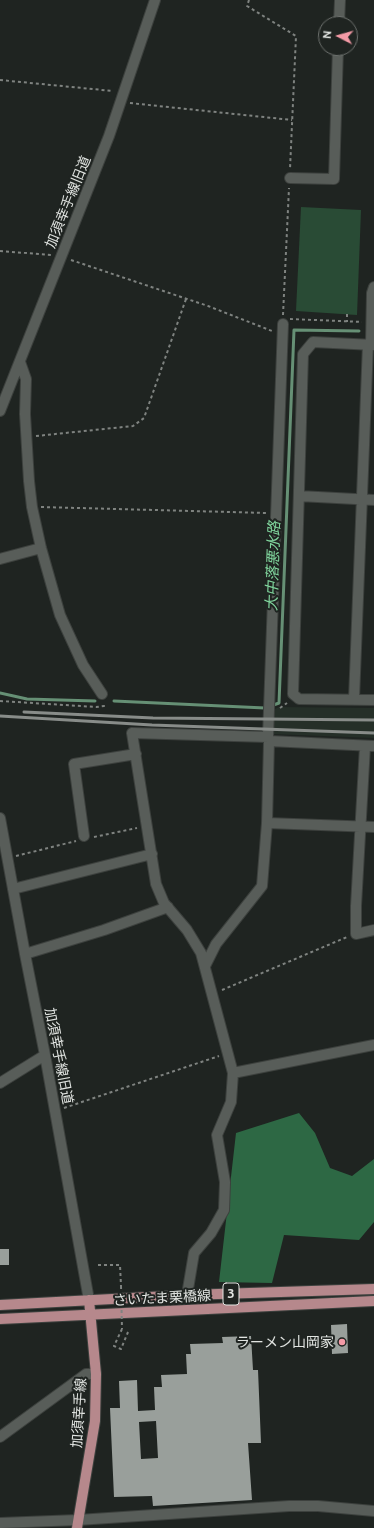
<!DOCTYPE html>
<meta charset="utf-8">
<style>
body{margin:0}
#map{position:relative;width:374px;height:1528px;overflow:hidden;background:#1f2421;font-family:Ubuntu,sans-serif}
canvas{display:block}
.north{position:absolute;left:318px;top:16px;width:40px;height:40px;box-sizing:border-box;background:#1f2421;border:1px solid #6d716e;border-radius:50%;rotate:276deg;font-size:11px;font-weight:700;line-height:16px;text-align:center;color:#e1e4e1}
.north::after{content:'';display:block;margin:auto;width:14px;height:18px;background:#f49aa6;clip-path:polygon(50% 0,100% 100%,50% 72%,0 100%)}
</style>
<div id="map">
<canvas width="374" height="1528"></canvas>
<div class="north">N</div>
</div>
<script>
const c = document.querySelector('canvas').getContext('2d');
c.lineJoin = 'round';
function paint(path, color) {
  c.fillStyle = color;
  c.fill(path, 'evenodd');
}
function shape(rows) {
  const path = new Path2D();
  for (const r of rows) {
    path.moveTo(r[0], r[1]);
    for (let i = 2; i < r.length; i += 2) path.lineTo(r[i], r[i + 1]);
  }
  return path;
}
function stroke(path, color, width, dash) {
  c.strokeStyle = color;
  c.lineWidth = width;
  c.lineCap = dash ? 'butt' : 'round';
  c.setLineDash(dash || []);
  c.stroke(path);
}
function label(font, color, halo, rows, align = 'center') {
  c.font = font + ' Ubuntu,"Noto Sans JP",sans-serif';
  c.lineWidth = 4;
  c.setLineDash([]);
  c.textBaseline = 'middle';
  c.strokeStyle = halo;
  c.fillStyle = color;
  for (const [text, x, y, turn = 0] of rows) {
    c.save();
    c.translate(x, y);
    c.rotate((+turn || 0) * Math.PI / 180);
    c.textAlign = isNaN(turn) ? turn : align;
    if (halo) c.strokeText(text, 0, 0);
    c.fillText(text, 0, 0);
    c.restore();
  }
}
const built = shape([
 [279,707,374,708,374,738,271,734,271,711]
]);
const green = shape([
 [301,207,361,210,357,315,296,311]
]);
const forest = shape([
 [299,1113,315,1133,330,1168,352,1176,374,1159,374,1222,359,1240,284,1235,272,1283,219,1282,236,1133]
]);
const stream = shape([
 [0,693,27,699,95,701],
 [114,701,265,708,279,703,294,330,359,331]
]);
const building = shape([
 [0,1249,9,1249,9,1265,0,1265],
 [347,1324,348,1353,332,1354,331,1325],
 [251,1336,253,1370,258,1370,261,1443,248,1443,252,1500,153,1506,152,1496,114,1497,110,1408,120,1408,119,1381,137,1380,138,1411,155,1410,154,1387,162,1387,161,1375,187,1374,186,1354,191,1354,190,1344,223,1343,222,1337],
 [156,1421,158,1458,141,1459,139,1422]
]);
const path = shape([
 [249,0,247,6,296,36,290,169],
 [0,80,113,91],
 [130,103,292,120],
 [0,251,51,255],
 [71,260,208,306,272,331],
 [347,314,347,322],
 [283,315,289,188],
 [290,319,362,322],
 [36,436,133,426,144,418,186,299],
 [41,507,267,513],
 [0,701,96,707,104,706,103,703],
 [280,708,287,703],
 [94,837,137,828],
 [16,856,76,841],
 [222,990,347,937],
 [64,1108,219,1056],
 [98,1265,120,1265,121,1286],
 [122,1329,114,1346,121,1349,128,1332]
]);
const minor = shape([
 [339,24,340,0],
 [290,178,334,179,338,48],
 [371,344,372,293,374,287],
 [374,345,313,342,303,354,293,694,299,699,374,700],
 [20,362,26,379,25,414,29,481,32,507,41,548,60,615,83,665,102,694],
 [0,411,109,136,155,0],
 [299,496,374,500],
 [0,559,41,548],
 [354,699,368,344],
 [268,737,283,324],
 [365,746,356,906,356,934,374,930],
 [0,818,25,954,45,1055,89,1300],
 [267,823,374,827],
 [84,836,74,764,136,754],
 [13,889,152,854],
 [25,954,104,930,168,907],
 [205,966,216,944,262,886,267,823,269,741,374,746],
 [233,1073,374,1045],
 [0,1083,45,1055],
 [187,1295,194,1253,211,1233,224,1210,225,1182,217,1135,231,1102,233,1073,201,953,187,930,164,903,156,884,132,733,268,737,269,741],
 [0,1437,86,1374,96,1374],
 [0,1523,78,1520,289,1506,318,1506,374,1511]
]);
const major = shape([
 [0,1305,187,1295,374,1289],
 [0,1319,374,1301],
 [77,1528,95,1421,96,1374,89,1300]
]);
const rail = shape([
 [24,712,153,718,374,720],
 [0,716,152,725,374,733]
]);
const pathBridge = shape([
 [121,1286,122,1329]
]);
const markers = [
 [342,1342,4,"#f49aa6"]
];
const shields = [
 [231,1294,16]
];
const shieldNames = [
 ["3",231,1294]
];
const streetNames = [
 ["加須幸手線旧道",68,202,-68],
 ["加須幸手線旧道",59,1056,79],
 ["さいたま栗橋線",162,1298,-3],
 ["加須幸手線",79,1413,-86]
];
const poiNames = [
 ["ラーメン山岡家",334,1342]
];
const waterNames = [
 ["大中落悪水路",273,566,-88]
];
paint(built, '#252f28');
paint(green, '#294b35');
paint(forest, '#2d6844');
stroke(stream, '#669075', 3);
paint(building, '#999f9b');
stroke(minor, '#3d413e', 12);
stroke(major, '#3d413e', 12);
stroke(path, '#7f8380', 2, [3, 3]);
stroke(minor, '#585d59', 10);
stroke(major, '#b6888c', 10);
stroke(rail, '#888c89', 3);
stroke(pathBridge, '#7f8380', 2, [3, 3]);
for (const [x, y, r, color] of markers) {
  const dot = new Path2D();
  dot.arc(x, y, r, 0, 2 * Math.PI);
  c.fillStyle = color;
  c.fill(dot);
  stroke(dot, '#1f2421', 1.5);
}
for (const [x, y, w] of shields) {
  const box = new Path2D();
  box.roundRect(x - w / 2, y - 11, w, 22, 3);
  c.fillStyle = '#1f2421';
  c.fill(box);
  stroke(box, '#e1e4e1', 1);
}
label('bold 13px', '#e1e4e1', null, shieldNames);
label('14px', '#e1e4e1', '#1f2421', streetNames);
label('14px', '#e1e4e1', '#1f2421', poiNames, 'right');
label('italic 15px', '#80d59d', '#1f2421', waterNames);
</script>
